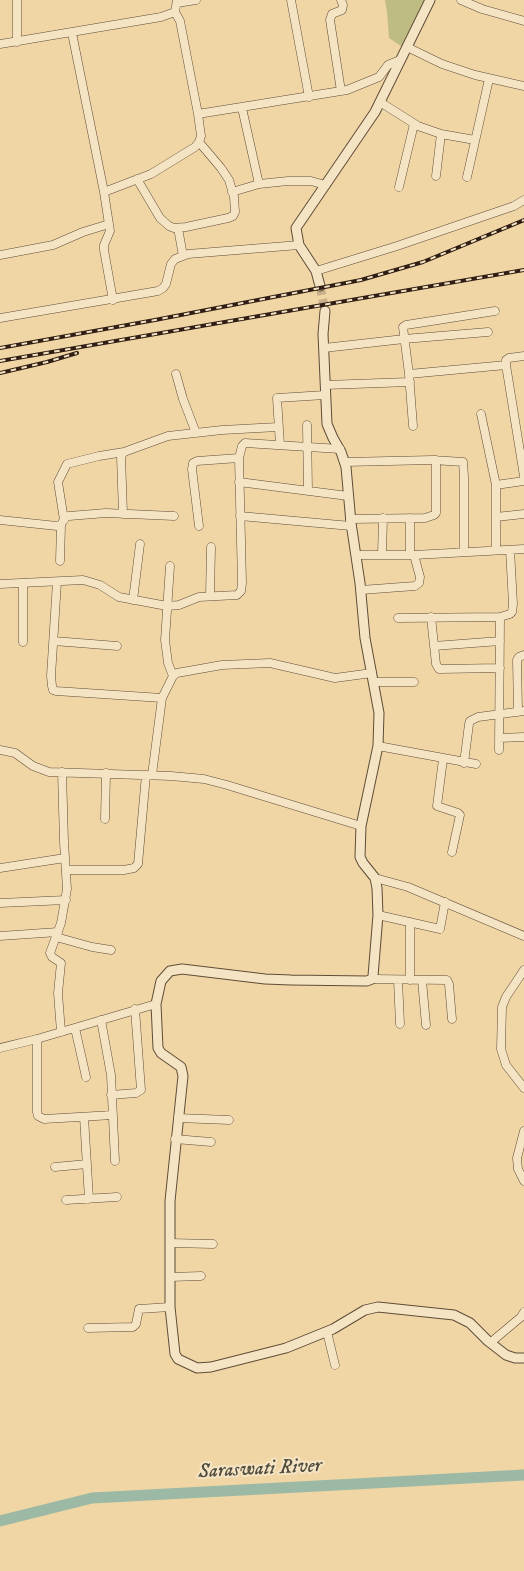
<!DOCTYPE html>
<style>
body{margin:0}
canvas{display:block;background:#f0d5a5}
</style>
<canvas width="524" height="1571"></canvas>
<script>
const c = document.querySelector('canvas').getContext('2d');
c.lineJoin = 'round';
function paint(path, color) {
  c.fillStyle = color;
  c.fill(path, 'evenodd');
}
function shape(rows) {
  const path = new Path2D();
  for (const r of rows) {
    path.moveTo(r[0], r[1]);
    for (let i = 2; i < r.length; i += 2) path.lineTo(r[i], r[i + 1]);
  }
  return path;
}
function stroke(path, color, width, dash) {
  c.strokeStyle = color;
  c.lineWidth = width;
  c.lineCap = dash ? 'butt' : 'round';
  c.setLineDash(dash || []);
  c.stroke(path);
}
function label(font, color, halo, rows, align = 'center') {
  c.font = font + ' "IM FELL DW Pica",serif';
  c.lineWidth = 4;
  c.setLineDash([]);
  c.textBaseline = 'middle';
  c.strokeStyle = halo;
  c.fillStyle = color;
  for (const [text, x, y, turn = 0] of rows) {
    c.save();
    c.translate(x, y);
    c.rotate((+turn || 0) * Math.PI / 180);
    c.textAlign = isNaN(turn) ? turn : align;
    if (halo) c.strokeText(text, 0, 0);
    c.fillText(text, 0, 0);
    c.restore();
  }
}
const green = shape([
 [385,0,427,0,404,48,389,38,387,12]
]);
const river = shape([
 [0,1521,92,1498,524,1475]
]);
const tertiaryTunnel = shape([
 [320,286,325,311]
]);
const minor = shape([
 [291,0,309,97],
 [461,0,482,9,524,21],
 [177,3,196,0],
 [72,33,104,192,110,231,104,245,104,250,113,300],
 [17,42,17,0],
 [0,44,161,17,175,12,177,0],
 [407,47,442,64,475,75,524,86],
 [341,91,330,20,332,14,342,10,343,5,341,0],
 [380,102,418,126,441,134,475,140],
 [242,108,259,184],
 [198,114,347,90,379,77,388,65,400,60],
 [436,176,441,134],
 [467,177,489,79],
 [137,179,160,218,169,226,174,228,186,227,228,218,233,216,235,212,234,197,229,180,221,168,199,142],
 [399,187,414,124],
 [104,192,151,174,195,147,199,142,201,136,198,114,180,21,175,12],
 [232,192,259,184,288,181,311,181,325,185],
 [178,228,183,256],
 [0,255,53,245,83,232,109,224],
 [316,271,397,246,514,206,524,200],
 [0,318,158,291,163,288,166,284,171,264,175,259,188,254,299,245],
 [324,348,404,339,488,332],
 [524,356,509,358,506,360,506,365,524,476],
 [176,374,183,399,196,433],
 [409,374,506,365],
 [325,385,410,382],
 [481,414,496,485,496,550],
 [307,425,308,491],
 [413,426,409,374,403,327,406,325,495,311],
 [280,445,277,398,325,395],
 [345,462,433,460,463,462,464,477,464,552],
 [239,482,348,496],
 [496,485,524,481],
 [123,514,121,456,124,452,168,436,222,430,278,427],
 [240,516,351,526],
 [496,517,524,514],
 [350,519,425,518,434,515,436,513,436,460],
 [0,520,57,526,61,525,65,517,69,516,106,513,174,516],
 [64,520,58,482,67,464,99,456,124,452],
 [199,526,192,469,193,463,197,461,239,458],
 [356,555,414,555,524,549],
 [382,555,383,518],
 [410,555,410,518],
 [60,561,61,525],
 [170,566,165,640,168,663,173,676],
 [57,582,51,676,52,686,53,690,56,691,162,698],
 [0,584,83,580,100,585,119,597,167,606,179,605,199,597,237,595,241,591,242,583,239,458,242,446,245,443,340,449],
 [361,590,415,586,419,583,420,577,414,555],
 [210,596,211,547],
 [133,600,140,544],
 [431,617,436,664,439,669,500,668],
 [398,618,500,617,510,614,512,612,513,604,510,550],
 [54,641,117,646],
 [23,642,23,584],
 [434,646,500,641],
 [374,682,414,682],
 [518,712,517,660,519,657,524,655],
 [499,738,524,737],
 [378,746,476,764],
 [0,750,15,753,33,766,49,772,171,776,204,779,227,785,361,826],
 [499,750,500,617],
 [443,759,437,806,458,813,460,815,452,852],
 [464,763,469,724,470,721,478,717,524,711],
 [152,775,162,698,173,676,177,673,222,665,270,663,335,678,372,673],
 [105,819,106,773],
 [0,868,65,858],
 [66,870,124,870,134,868,138,864,146,775],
 [375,878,408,887,524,936],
 [0,903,66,900],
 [378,915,440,929,445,902],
 [0,936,58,932],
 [56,937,92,947,111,950],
 [524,970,506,997,502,1007,501,1049,506,1065,524,1088],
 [372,979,447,980,449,984,452,1019],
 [398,980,400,1024],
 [410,980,410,922],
 [422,980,426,1025],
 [101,1020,111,1075,115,1161],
 [75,1028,86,1077],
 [61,1032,58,993,61,963,52,957,50,953,61,923,67,889,64,842,62,772],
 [37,1039,37,1112,38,1116,44,1119,113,1115],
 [0,1048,37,1039,156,1004],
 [111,1095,136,1093,141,1090,135,1009],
 [84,1117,89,1199],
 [178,1118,229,1120],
 [524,1131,517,1158,518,1169,524,1181],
 [175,1139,211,1142],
 [55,1167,87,1164],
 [66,1200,117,1197],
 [170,1243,213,1244],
 [170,1277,201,1276],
 [88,1328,133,1327,136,1324,139,1309,170,1307],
 [327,1332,335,1365],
 [490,1343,521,1317,524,1312]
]);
const tertiary = shape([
 [320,286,316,271,299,245,296,228,375,112,430,0],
 [325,311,323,334,327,424,333,438,341,452,346,467,351,523,360,583,365,638,379,713,378,746,361,826,360,857,363,863,375,878,377,888,378,915,373,976,372,979,367,981,291,980,265,979,182,969,170,971,161,981,156,1004,158,1048,161,1053,181,1067,183,1076,170,1201,170,1307,175,1354,178,1359,197,1368,211,1367,286,1348,333,1329,365,1310,378,1307,454,1315,470,1323,488,1341,506,1355,515,1358,524,1358]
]);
const rail = shape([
 [0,348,155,320,361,280,423,262,524,220],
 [0,361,524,270],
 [0,373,47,362,77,353]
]);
const waterNames = [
 ["Saraswati River",260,1470,-3]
];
paint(green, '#bebc83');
stroke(river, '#9bb9a4', 11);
stroke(tertiaryTunnel, '#c9b088', 9, [9, 4.5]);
stroke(minor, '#5f4c38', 9);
stroke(tertiary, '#5f4c38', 11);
stroke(minor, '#f5e4c4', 8);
stroke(tertiary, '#f5e4c4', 9);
stroke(rail, '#2f1e13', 4);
stroke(rail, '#f5e4c4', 2, [5.5]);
label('italic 20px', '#4f4c3e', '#f5e4c4', waterNames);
</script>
